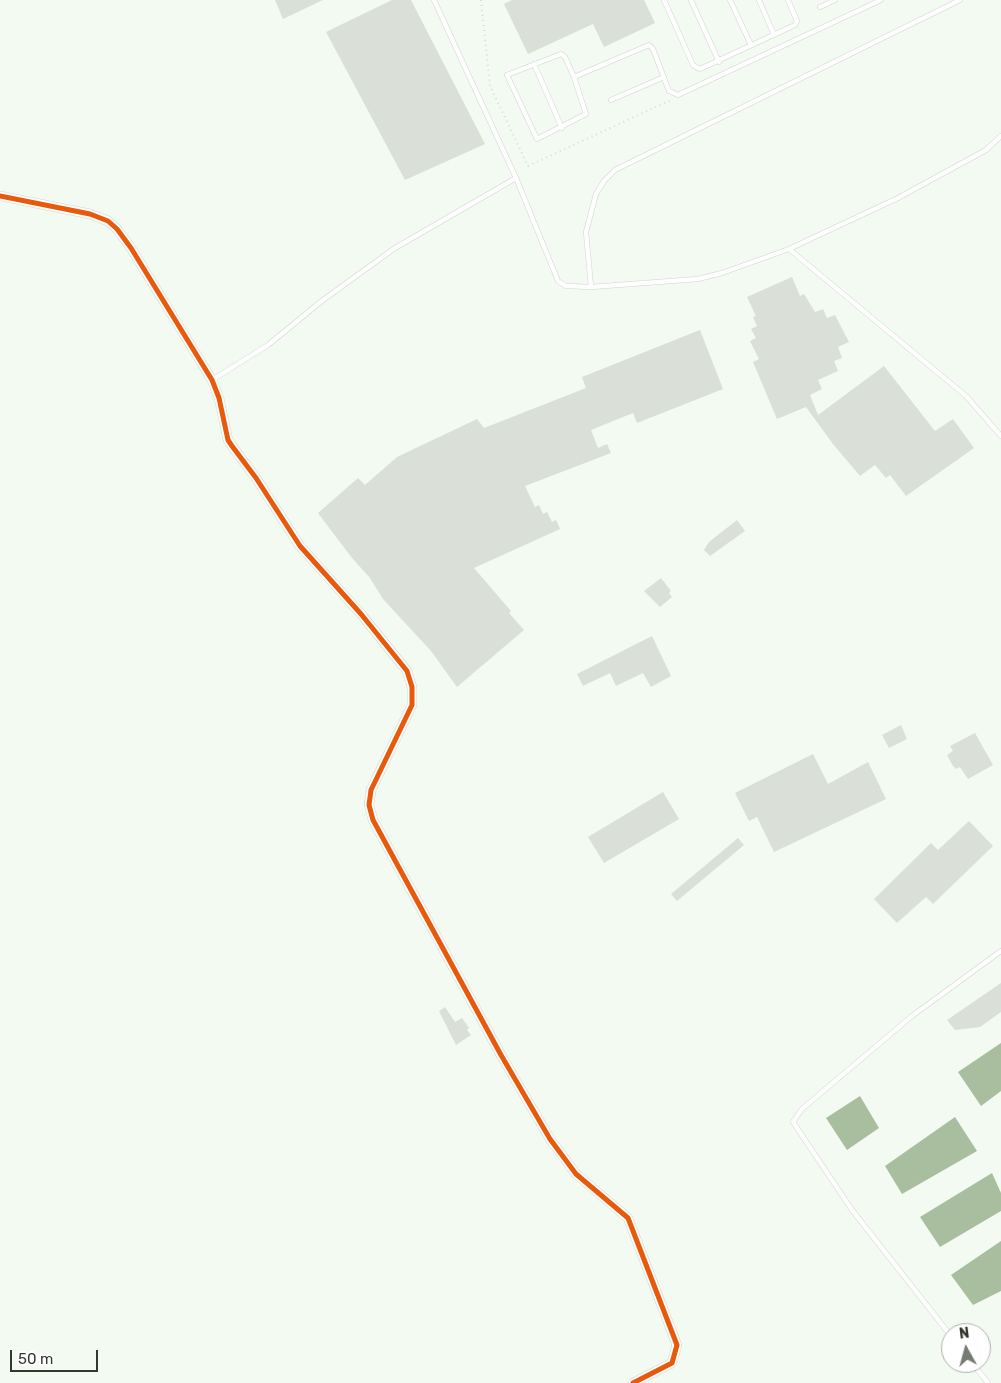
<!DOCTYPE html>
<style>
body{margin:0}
#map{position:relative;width:1001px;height:1383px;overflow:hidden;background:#f3faf1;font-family:Rubik,sans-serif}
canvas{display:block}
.north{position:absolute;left:941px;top:1323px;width:50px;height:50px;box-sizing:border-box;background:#fff;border:1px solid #adafac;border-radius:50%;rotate:353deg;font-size:14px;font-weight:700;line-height:20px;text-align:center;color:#333730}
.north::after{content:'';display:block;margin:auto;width:18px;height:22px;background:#767b74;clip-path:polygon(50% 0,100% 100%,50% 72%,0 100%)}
.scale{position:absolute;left:10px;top:1350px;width:88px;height:22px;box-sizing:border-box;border:2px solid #333730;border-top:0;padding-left:6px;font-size:15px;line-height:18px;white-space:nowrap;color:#333730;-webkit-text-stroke:4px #fff;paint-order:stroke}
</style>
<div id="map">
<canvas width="1001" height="1383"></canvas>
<div class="north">N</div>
<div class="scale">50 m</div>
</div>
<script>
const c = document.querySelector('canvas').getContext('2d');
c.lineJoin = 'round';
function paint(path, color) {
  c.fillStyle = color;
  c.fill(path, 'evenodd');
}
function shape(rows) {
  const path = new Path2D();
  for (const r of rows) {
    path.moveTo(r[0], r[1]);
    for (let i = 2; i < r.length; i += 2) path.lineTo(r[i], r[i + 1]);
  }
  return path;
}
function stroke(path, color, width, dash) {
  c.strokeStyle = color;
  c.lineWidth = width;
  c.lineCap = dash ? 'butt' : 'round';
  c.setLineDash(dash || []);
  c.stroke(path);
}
const water = shape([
 [1001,1043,1001,1091,981,1106,958,1072],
 [860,1096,879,1128,847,1150,826,1118],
 [955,1117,977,1151,902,1194,885,1166],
 [992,1173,1001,1193,1001,1211,940,1247,920,1217],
 [1001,1241,1001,1291,973,1305,951,1275]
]);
const building = shape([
 [275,0,323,0,283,19],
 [392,0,411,0,485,144,405,180,326,32],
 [512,0,644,0,655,23,604,47,593,24,528,54,504,4],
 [792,277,800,296,804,294,815,312,823,309,827,318,835,315,849,342,838,347,842,358,834,361,838,371,818,380,822,389,810,395,818,415,884,366,935,431,953,419,974,448,906,496,890,475,886,478,875,465,860,476,833,444,806,407,777,419,753,362,759,359,750,341,756,338,751,329,757,326,753,317,756,316,747,297],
 [700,330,723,389,637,423,633,413,591,430,598,448,607,444,611,453,525,486,535,507,539,505,543,514,547,512,552,522,556,520,560,529,474,568,511,611,509,613,524,630,457,687,431,651,383,599,370,578,352,558,318,513,358,478,365,485,397,457,477,419,484,428,586,388,582,377],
 [737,520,745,531,710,556,704,550,709,542],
 [661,578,671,591,669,593,672,597,660,607,644,591],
 [652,636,671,676,651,687,643,673,616,686,610,673,583,686,577,674],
 [901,725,907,739,889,748,882,735],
 [975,733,993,765,968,779,960,767,956,769,953,766,947,755,953,751,950,746],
 [813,754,828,784,868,762,886,799,774,852,757,817,749,821,735,793],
 [663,792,679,819,604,863,588,837],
 [969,821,993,846,933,904,926,897,897,923,874,899,931,843,938,850],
 [738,838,744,845,677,901,671,894],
 [1001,983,1001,1012,980,1027,955,1030,947,1020],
 [445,1007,455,1022,462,1018,469,1028,467,1030,471,1035,456,1045,439,1011]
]);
const path = shape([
 [481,0,490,86,528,166,671,100],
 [569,0,574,11]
]);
const service = shape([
 [434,0,516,178,558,281,566,286,591,287,698,279,722,273,789,249,898,198,986,150,1001,136],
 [664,0,693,65,700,69,795,25,797,21,788,0],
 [691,0,719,62],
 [730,0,751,45],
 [759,0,774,35],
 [820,7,835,0],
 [561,54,565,57,574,77,586,114,537,139,507,75,561,54],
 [534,64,562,128],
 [574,77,649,45,653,49,669,91,678,95,881,0],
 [611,100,664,77],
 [789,249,966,396,1001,436],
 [591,287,586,232,596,194,604,181,615,170,960,0],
 [212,380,268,345,323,300,395,248,516,178],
 [951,1336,852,1210,793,1122,802,1109,912,1016,1001,951],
 [972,1363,988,1383]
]);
const minor = shape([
 [0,196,90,214,108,221,117,229,131,248,212,380,219,398,228,440,232,446,256,478,300,546,361,614,407,671,412,687,412,705,371,790,369,805,373,820,501,1055,550,1139,576,1174,628,1218,677,1345,672,1363,633,1383]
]);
const cycleway = shape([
 [0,196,90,214,108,221,117,229,131,248,212,380,219,398,228,440,232,446,256,478,300,546,361,614,407,671,412,687,412,705,371,790,369,805,373,820,501,1055,550,1139,576,1174,628,1218,677,1345,672,1363,633,1383]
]);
paint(water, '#a9be9e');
paint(building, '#dadfd8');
stroke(service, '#d0d5ce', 5.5);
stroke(minor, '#d0d5ce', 10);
stroke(path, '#d8dad8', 2, [1, 4]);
stroke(service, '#fdfefd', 4.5);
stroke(minor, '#fdfefd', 9);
stroke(cycleway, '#e8590c', 5);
</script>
